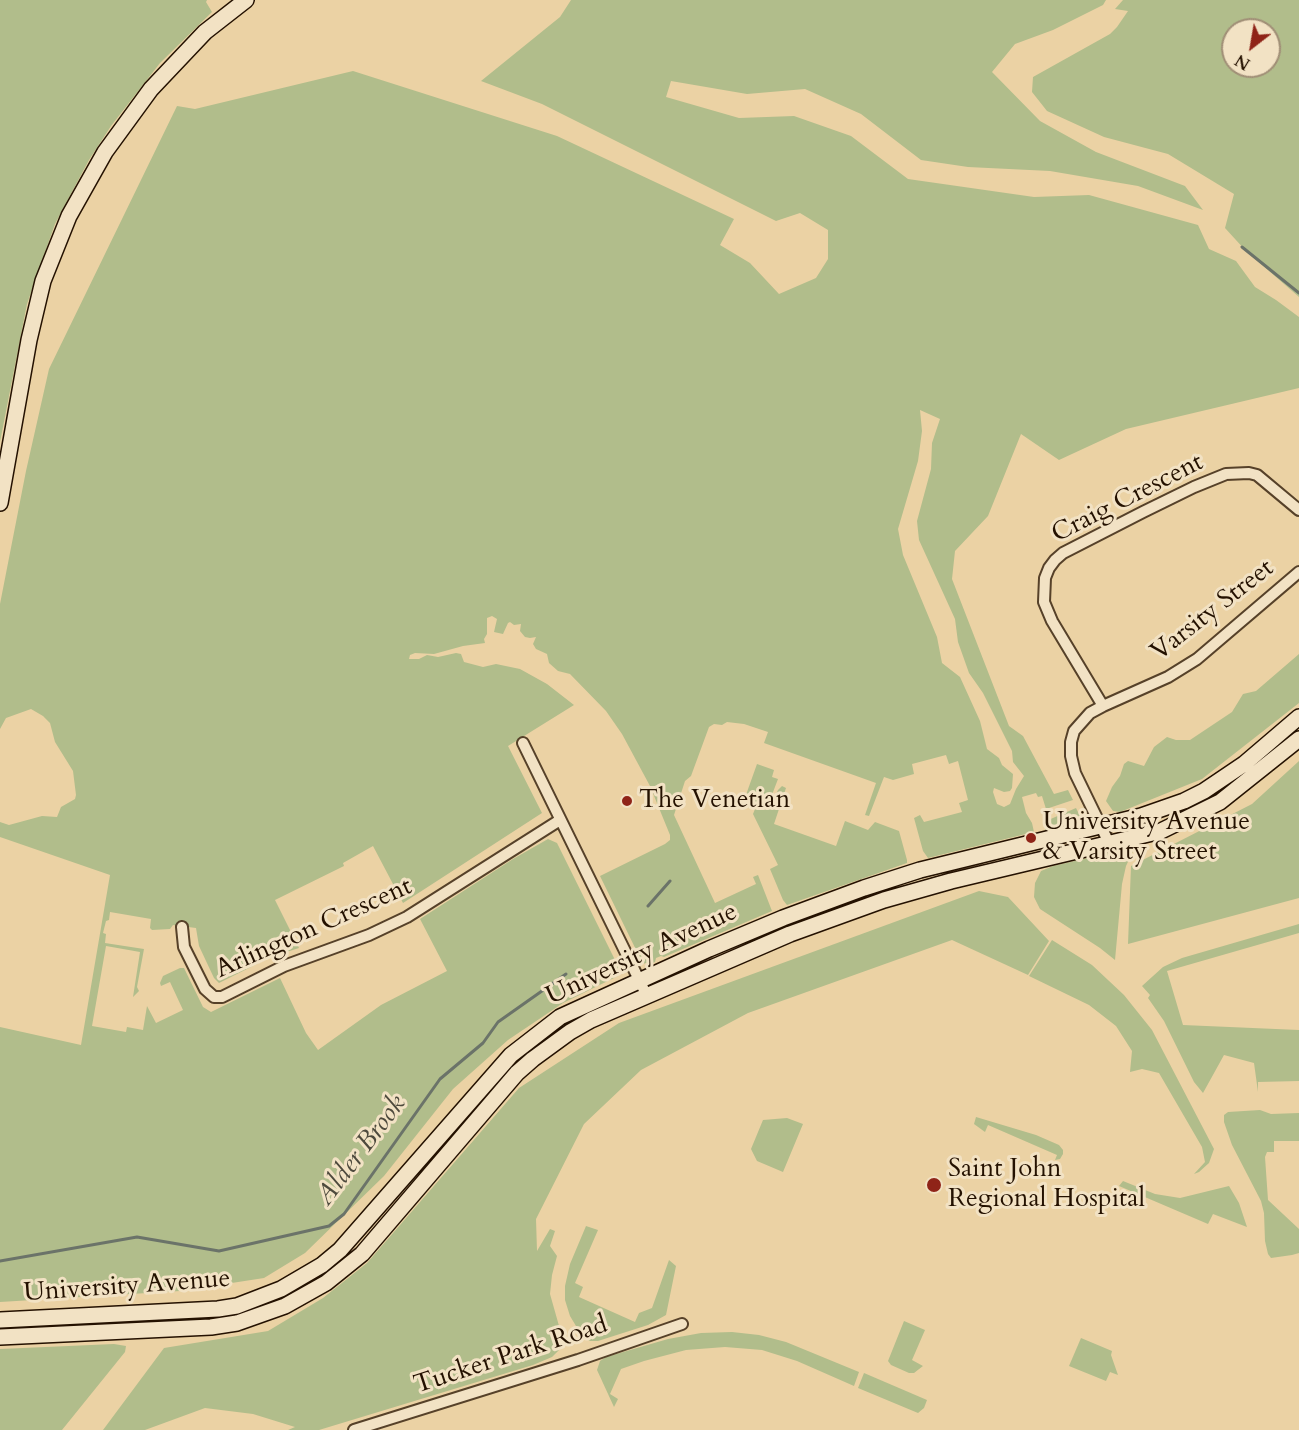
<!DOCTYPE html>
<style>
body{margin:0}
#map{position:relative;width:1299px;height:1430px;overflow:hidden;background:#ebd2a4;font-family:Cardo,serif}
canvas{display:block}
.north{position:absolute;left:1221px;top:18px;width:60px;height:60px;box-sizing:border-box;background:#f2e2c4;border:2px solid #a08e76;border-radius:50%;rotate:211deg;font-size:16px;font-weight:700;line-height:24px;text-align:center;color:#241100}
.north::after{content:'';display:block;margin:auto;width:21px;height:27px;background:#8f2418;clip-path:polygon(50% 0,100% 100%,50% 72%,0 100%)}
</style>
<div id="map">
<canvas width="1299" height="1430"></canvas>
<div class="north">N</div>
</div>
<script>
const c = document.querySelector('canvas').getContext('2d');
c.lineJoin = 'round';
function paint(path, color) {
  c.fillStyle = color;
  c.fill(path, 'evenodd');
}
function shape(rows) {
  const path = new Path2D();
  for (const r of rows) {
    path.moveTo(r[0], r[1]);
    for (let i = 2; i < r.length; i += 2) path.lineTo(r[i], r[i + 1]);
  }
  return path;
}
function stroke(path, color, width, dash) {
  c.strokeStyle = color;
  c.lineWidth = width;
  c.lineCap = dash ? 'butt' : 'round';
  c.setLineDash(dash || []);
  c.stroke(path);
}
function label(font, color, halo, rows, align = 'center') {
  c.font = font + ' Cardo,serif';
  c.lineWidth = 6;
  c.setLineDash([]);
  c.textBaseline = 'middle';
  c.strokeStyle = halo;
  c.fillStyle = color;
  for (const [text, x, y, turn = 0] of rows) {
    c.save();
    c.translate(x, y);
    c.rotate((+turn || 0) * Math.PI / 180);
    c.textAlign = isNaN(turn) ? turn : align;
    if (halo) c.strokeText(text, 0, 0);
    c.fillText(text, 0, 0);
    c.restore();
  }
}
const green = shape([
 [0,0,207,0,206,2,212,12,160,63,111,126,89,160,55,224,27,304,0,442],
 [571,0,1106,0,1103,5,1053,30,1015,44,992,72,1040,121,1096,152,1185,186,1203,210,1138,186,1050,171,968,167,921,160,861,114,805,89,747,94,671,81,666,97,739,118,794,116,851,136,908,179,1034,197,1089,195,1198,225,1209,249,1236,261,1255,287,1276,300,1299,317,1299,388,1126,429,1059,460,1021,434,988,516,955,551,952,579,1009,726,1023,736,1054,794,1068,790,1073,800,1046,809,1042,796,1038,797,1036,793,1022,797,1026,813,1032,823,1034,832,928,858,923,851,914,818,920,815,924,822,962,812,959,803,968,800,958,761,949,764,946,755,912,764,914,774,893,780,884,777,869,816,865,815,876,783,764,743,768,732,744,724,727,722,722,725,714,724,709,727,691,776,685,781,674,815,715,903,756,884,753,877,758,875,772,911,664,957,661,956,656,958,655,962,650,964,645,963,644,964,641,960,600,876,665,844,670,840,670,835,650,786,622,734,606,711,570,674,558,671,549,663,547,654,536,649,533,644,536,637,530,638,525,637,520,631,521,624,514,625,510,622,508,623,503,634,494,632,497,619,492,616,487,618,487,634,484,639,485,643,463,646,434,654,415,653,410,655,409,659,419,659,427,655,438,657,456,653,461,654,464,662,483,667,496,664,520,669,547,684,574,705,508,746,542,813,403,903,373,846,343,863,344,866,275,900,299,948,271,957,219,983,214,978,199,946,196,928,173,925,170,929,152,930,150,928,151,919,110,912,109,920,106,921,103,933,106,934,105,943,144,949,137,987,139,991,133,997,140,952,106,946,92,1026,126,1032,127,1027,143,1030,147,1006,156,1023,183,1010,170,982,161,986,160,983,163,976,180,968,184,968,203,1007,211,1012,280,978,306,1033,318,1050,381,1005,447,971,420,919,513,859,548,839,557,843,619,968,618,976,563,1003,508,1040,453,1089,384,1176,305,1253,264,1278,180,1291,0,1302,0,1027,81,1045,110,875,0,837,0,822,9,825,42,816,57,817,61,807,75,799,76,795,73,771,55,742,50,723,43,716,31,709,6,718,0,729,0,604,26,471,49,369,177,106,195,109,353,71,557,136,734,219,720,245,750,263,779,294,816,278,828,259,828,230,800,213,776,221,542,104,481,81,560,17],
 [920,410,940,419,932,443,931,469,917,521,919,540,955,619,958,642,969,673,983,693,1012,751,1013,762,1024,776,1016,789,1010,804,1004,807,997,804,993,792,994,788,1004,792,1010,791,1012,788,1013,774,1002,765,999,758,987,749,980,721,960,677,942,663,937,637,903,555,898,529,918,461,922,431],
 [1123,0,1299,0,1299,297,1246,251,1225,228,1234,194,1168,154,1104,137,1047,111,1032,92,1033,77,1110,34,1117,27,1128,11,1115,9],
 [1233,30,1269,30,1269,66,1233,66],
 [1299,654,1299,703,1202,779,1120,812,1113,811,1106,801,1112,787,1120,776,1124,764,1128,761,1144,766,1154,747,1167,737,1176,740,1190,740,1232,712,1243,694,1256,691],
 [1299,761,1299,898,1128,944,1131,866,1252,804],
 [757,764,774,770,772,777,778,779,770,800,747,808,742,806],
 [782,786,786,788,774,824,836,846,845,821,868,830,875,822,899,831,907,860,907,863,787,905,783,900,770,869,778,865,753,814,755,809,772,803,778,790],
 [1076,808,1080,816,1077,822,1045,830,1046,821],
 [1135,847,1126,866,1122,884,1115,960,1100,948,1040,909,1034,897,1035,883,1041,871,1053,866],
 [979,891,1008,897,1049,941,1028,975,952,940,748,1013,641,1070,584,1124,536,1219,537,1251,550,1229,555,1231,550,1246,557,1256,552,1275,550,1294,563,1340,559,1350,552,1357,533,1365,319,1430,288,1430,295,1427,253,1414,205,1408,145,1430,103,1430,164,1348,268,1331,323,1298,367,1263,519,1088,619,1023],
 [1299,924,1299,933,1167,971,1183,1025,1299,1030,1299,1081,1258,1082,1258,1092,1254,1063,1224,1055,1203,1093,1194,1082,1164,1021,1148,998,1150,995,1142,986,1163,967,1182,958],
 [1052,940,1092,965,1124,995,1152,1030,1214,1149,1209,1163,1199,1172,1194,1174,1205,1162,1202,1147,1159,1073,1142,1069,1130,1072,1132,1051,1116,1026,1089,1005,1029,976],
 [1260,1110,1271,1114,1299,1113,1299,1141,1274,1141,1274,1152,1267,1152,1265,1157,1268,1200,1299,1229,1299,1253,1292,1255,1271,1258,1268,1254,1265,1241,1264,1213,1261,1201,1232,1145,1224,1122,1224,1115,1228,1112],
 [976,1117,1036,1135,1059,1145,1063,1150,1063,1154,1060,1159,1055,1160,1057,1155,988,1125,985,1132,974,1124],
 [787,1118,803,1124,783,1172,757,1161,751,1149,763,1120],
 [1123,1181,1155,1194,1180,1198,1229,1186,1239,1203,1247,1227,1213,1214,1208,1224,1119,1186],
 [586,1226,598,1230,575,1283,583,1287,579,1297,635,1322,639,1313,652,1308,669,1260,676,1266,666,1315,648,1325,598,1341,590,1341,582,1336,570,1316,565,1300,565,1286,570,1264],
 [904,1321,925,1330,912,1360,923,1366,914,1373,909,1373,891,1365,888,1361],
 [732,1332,759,1335,786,1342,859,1372,854,1386,797,1361,762,1350,725,1347,686,1350,644,1361,621,1369,610,1394,618,1399,614,1407,597,1370,600,1361,606,1357,668,1339,701,1333],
 [1081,1338,1112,1351,1111,1355,1118,1375,1110,1372,1106,1381,1069,1366],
 [114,1344,126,1346,125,1352,62,1430,0,1430,0,1349],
 [864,1373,927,1400,924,1408,918,1413,858,1388]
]);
const stream = shape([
 [1242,247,1299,293],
 [648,906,670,881],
 [0,1261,137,1237,219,1251,329,1226,344,1214,440,1079,483,1043,498,1022,566,974]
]);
const street = shape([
 [1103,706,1052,621,1044,602,1045,578,1049,568,1055,560,1063,553,1143,512,1194,487,1226,474,1249,473,1257,475,1299,510],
 [523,743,647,996],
 [1109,843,1075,773,1071,756,1071,742,1074,731,1090,713,1103,706,1168,677,1197,659,1299,572],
 [182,927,184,947,205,989,214,997,222,997,284,966,369,935,407,917,560,820],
 [354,1430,578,1360,682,1324]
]);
const secondary = shape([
 [0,503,29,340,43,281,69,216,105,152,151,89,205,32,246,0],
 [0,1320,218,1309,237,1306,281,1289,322,1265,340,1250,511,1055,560,1017,709,949,783,918,864,888,920,870,1141,816,1184,801,1204,791,1244,764,1299,717],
 [0,1337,211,1327,237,1323,285,1306,326,1283,362,1254,517,1073,533,1059,570,1032,591,1020,790,934,884,900,951,881,1161,831,1220,802,1299,739]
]);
const markers = [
 [627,801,6,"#8f2418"],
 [1031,838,6,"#8f2418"],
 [934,1185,8,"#8f2418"]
];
const streetNames = [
 ["Craig Crescent",1128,499,-27],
 ["Varsity Street",1213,611,-38],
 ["Arlington Crescent",314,929,-24],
 ["University Avenue",642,955,-25],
 ["University Avenue",127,1287,-4],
 ["Tucker Park Road",511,1356,-18]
];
const poiNames = [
 ["The Venetian",639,801],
 ["University Avenue",1043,823],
 ["& Varsity Street",1043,853],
 ["Saint John",948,1170],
 ["Regional Hospital",948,1200]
];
const waterNames = [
 ["Alder Brook",362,1151,-53]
];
paint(green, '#b1bd8b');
stroke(stream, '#6b7369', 3);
stroke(street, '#564129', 14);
stroke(secondary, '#241100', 18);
stroke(street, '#f2e2c4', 10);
stroke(secondary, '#f2e2c4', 15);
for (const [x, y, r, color] of markers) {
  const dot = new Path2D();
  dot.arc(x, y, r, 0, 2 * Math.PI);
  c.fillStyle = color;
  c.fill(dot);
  stroke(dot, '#f2e2c4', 2);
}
label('26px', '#241100', '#f2e2c4', streetNames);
label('26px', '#241100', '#f2e2c4', poiNames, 'left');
label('italic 27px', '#4e4a3d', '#f2e2c4', waterNames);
</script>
